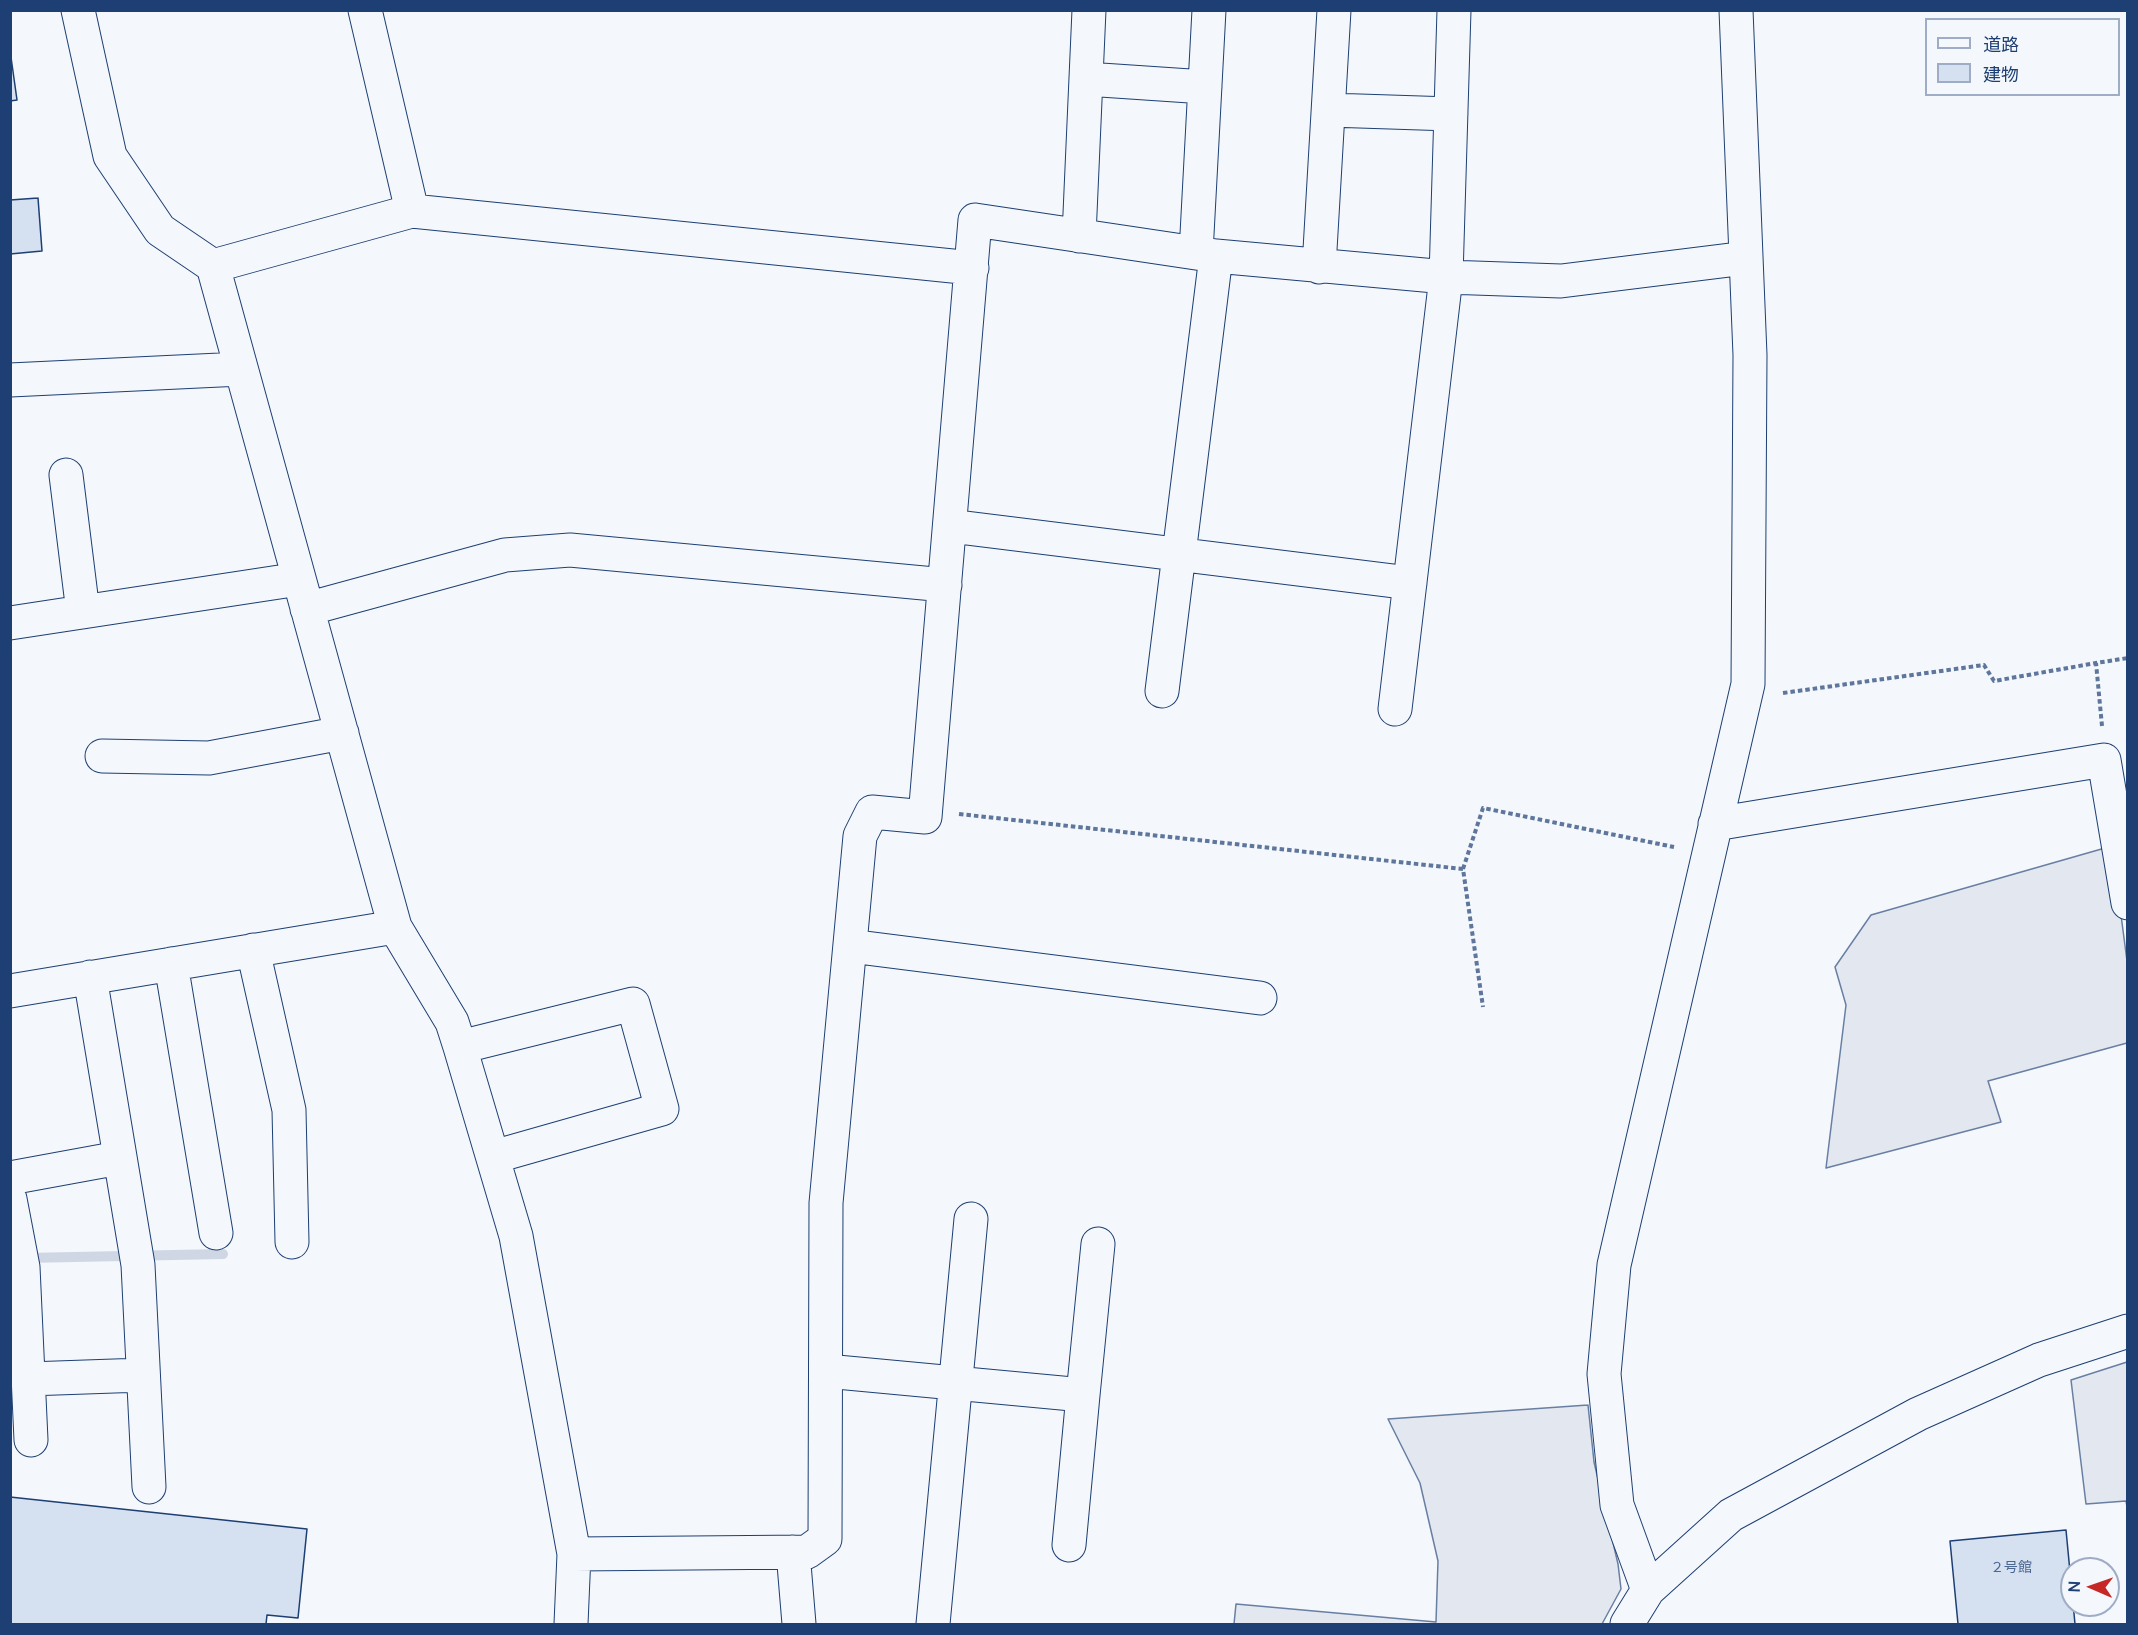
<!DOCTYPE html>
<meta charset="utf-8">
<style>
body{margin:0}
#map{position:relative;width:2138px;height:1635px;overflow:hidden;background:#f4f7fb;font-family:Manrope,"Noto Sans JP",sans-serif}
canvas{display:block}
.frame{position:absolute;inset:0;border:12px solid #1d3f73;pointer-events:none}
.legend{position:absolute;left:1925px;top:18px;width:195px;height:78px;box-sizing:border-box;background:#f4f7fb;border:2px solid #9eadc5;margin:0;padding:8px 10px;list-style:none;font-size:18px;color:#1d3f73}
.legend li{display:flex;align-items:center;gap:12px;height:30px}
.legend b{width:30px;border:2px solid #9eadc5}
.north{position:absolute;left:2060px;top:1557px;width:60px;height:60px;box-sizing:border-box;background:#f4f7fb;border:2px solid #9eadc5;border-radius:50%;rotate:272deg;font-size:16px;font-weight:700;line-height:24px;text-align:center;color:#1d3f73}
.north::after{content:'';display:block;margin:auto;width:21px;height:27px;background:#c62828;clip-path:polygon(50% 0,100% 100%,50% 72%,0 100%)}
</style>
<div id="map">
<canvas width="2138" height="1635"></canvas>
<div class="frame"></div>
<ul class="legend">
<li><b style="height:8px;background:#f4f7fb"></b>道路</li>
<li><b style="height:16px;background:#d5e0f0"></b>建物</li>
</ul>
<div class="north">N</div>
</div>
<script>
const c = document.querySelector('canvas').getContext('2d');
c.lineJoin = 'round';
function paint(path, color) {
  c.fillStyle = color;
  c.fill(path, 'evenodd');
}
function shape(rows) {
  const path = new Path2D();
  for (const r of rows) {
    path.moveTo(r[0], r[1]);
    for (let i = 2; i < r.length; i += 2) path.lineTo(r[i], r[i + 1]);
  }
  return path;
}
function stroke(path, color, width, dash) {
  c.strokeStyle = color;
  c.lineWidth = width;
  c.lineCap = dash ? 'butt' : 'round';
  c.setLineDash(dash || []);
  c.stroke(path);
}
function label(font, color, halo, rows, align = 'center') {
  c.font = font + ' Manrope,"Noto Sans JP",sans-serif';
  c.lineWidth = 4.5;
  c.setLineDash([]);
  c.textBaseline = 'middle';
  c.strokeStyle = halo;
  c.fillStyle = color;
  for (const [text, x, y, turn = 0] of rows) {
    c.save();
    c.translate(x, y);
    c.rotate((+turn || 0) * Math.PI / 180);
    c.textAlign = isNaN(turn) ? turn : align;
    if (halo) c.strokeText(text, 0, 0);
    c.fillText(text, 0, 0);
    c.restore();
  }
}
const parking = shape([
 [2112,846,2127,961,2127,1043,1988,1081,2001,1122,1826,1168,1846,1005,1835,967,1871,915,2112,846],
 [2127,1362,2127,1507,2126,1501,2086,1504,2071,1380,2127,1362],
 [1588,1405,1594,1462,1618,1564,1621,1589,1602,1624,1234,1624,1236,1604,1436,1622,1438,1561,1420,1483,1388,1419,1588,1405]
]);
const stream = shape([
 [25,1258,223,1254]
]);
const building = shape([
 [10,50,17,100,10,101,10,50],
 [38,198,42,251,10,254,10,200,38,198],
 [10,1497,307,1529,298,1618,267,1615,266,1624,10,1624,10,1497],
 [2066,1530,2075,1624,1958,1624,1950,1541,2066,1530]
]);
const path = shape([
 [1783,693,1984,665,1994,681,2096,663],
 [2102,726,2096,663,2128,658],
 [959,814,1463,869,1483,1007],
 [1463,869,1483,808,1674,847]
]);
const minor = shape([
 [78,10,110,156,160,230,213,266,395,927,452,1022,460,1047,516,1236,574,1554,571,1624],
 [365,10,412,211],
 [1086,79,1205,87],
 [1329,110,1451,114],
 [1079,236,1089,10],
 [1196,253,1209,10],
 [213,266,412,211,972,268],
 [1319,267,1334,10],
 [10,380,241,369],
 [66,475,83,612],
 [950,526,1410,583],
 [307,609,505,555,570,550,945,585],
 [10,623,299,579],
 [1162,691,1216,256],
 [1395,709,1446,277,1454,10],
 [102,756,209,758,342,733],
 [1715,824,2104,760,2128,903],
 [850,946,1260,998],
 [253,950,289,1110,292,1242],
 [171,964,216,1233],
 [90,977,138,1265,149,1487],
 [10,991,395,927],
 [460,1047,633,1004,662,1109,493,1157],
 [10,1178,119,1158],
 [10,1199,23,1267,31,1440],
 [826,1371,1083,1395,1098,1244],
 [28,1379,143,1375],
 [1069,1545,1083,1395],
 [793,1552,799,1624],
 [574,1554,807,1552,825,1539,826,1203,860,836,872,812,925,817,975,220,1216,256,1446,277,1561,281,1746,258],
 [1648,1590,1617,1505,1604,1374,1614,1265,1748,684,1750,355,1736,10],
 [933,1624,971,1219],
 [1627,1624,1648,1590,1731,1515,1918,1414,2039,1360,2128,1331]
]);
const numberNames = [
 ["２号館",2011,1568]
];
paint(parking, '#e3e8f0');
stroke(parking, '#687fa3', 1.5);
stroke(stream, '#cfd7e4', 10);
paint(building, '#d5e0f0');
stroke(building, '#1d3f73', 1.5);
stroke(minor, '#1d3f73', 35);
stroke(path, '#5e769c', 4, [4.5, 3]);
stroke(minor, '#f4f7fb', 33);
label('14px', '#4b6792', null, numberNames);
</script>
